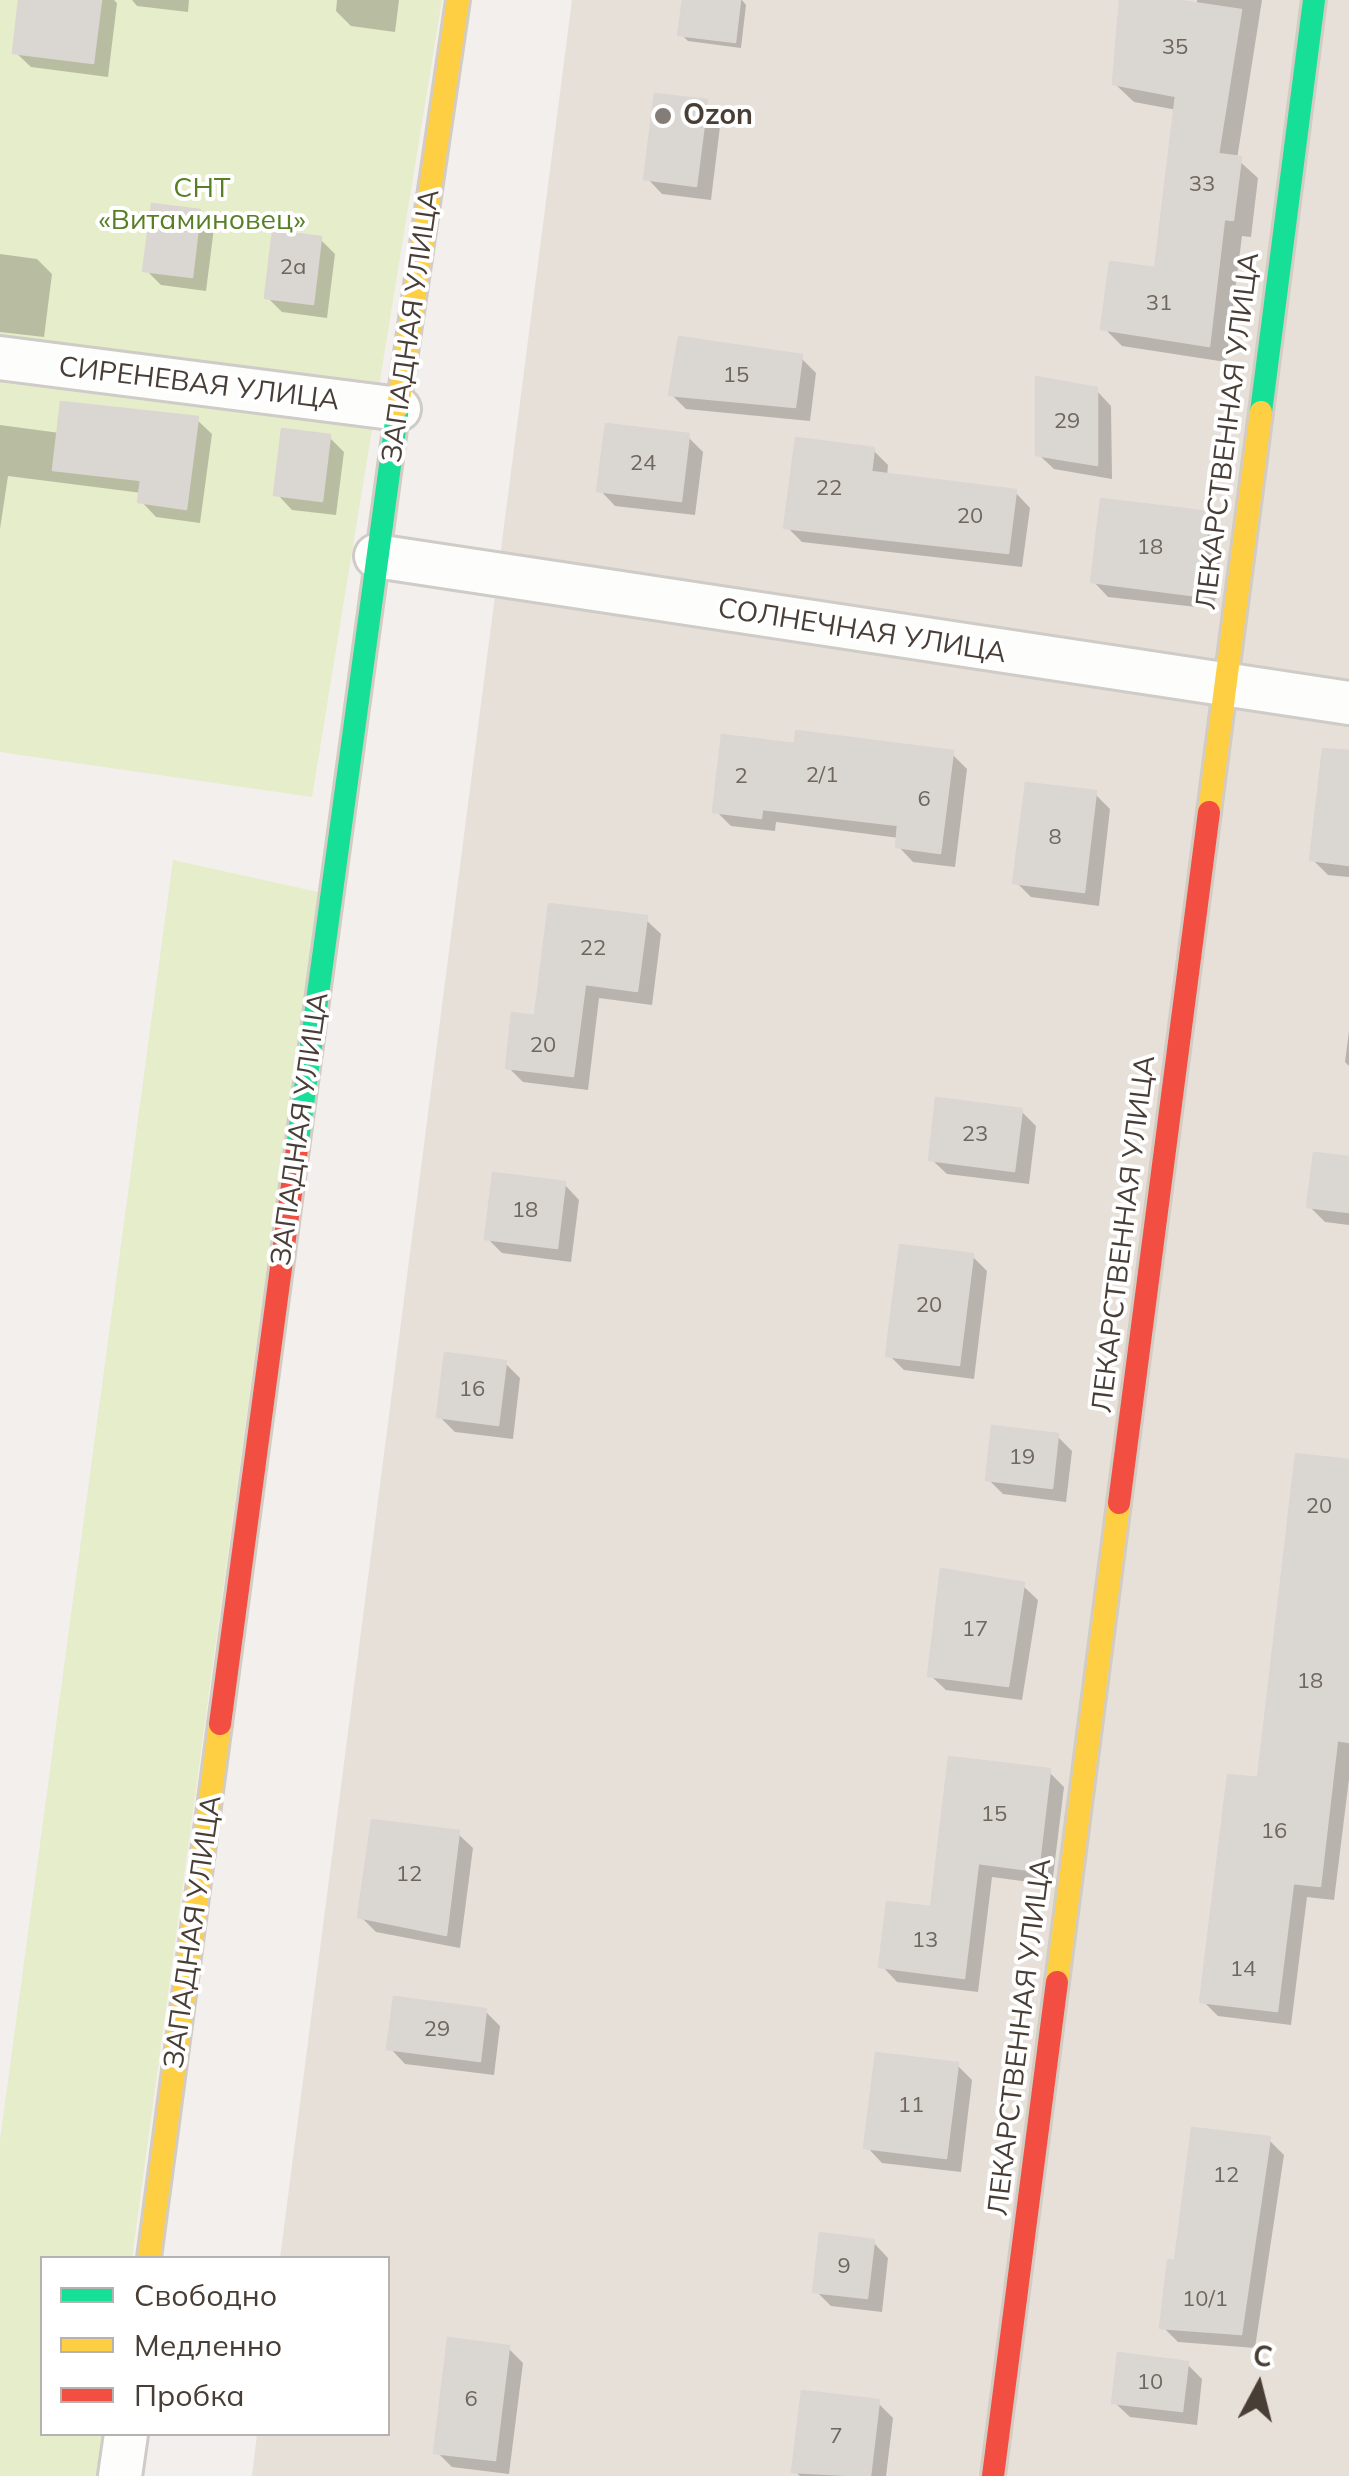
<!DOCTYPE html>
<meta charset="utf-8">
<style>
body{margin:0}
#map{position:relative;width:1349px;height:2476px;overflow:hidden;background:#f2efec;font-family:Mulish,sans-serif}
canvas{display:block}
.legend{position:absolute;left:40px;top:2256px;width:350px;height:180px;box-sizing:border-box;background:#fff;border:2px solid #b6b2af;margin:0;padding:12px 18px;list-style:none;font-size:30px;color:#493e36}
.legend li{display:flex;align-items:center;gap:20px;height:50px}
.legend b{width:50px;border:2px solid #b6b2af}
.north{position:absolute;left:1209px;top:2336px;width:100px;height:100px;-webkit-text-stroke:8px #fff;paint-order:stroke;rotate:7deg;font-size:28px;font-weight:700;line-height:40px;text-align:center;color:#493e36}
.north::after{content:'';display:block;margin:auto;width:35px;height:45px;background:#493e36;clip-path:polygon(50% 0,100% 100%,50% 72%,0 100%)}
</style>
<div id="map">
<canvas width="1349" height="2476"></canvas>
<ul class="legend">
<li><b style="height:12px;background:#16e098"></b>Свободно</li>
<li><b style="height:12px;background:#ffcf43"></b>Медленно</li>
<li><b style="height:12px;background:#f24e42"></b>Пробка</li>
</ul>
<div class="north">С</div>
</div>
<script>
const c = document.querySelector('canvas').getContext('2d');
c.lineJoin = 'round';
function paint(path, color) {
  c.fillStyle = color;
  c.fill(path, 'evenodd');
}
function shape(rows) {
  const path = new Path2D();
  for (const r of rows) {
    path.moveTo(r[0], r[1]);
    for (let i = 2; i < r.length; i += 2) path.lineTo(r[i], r[i + 1]);
  }
  return path;
}
function stroke(path, color, width, dash) {
  c.strokeStyle = color;
  c.lineWidth = width;
  c.lineCap = dash ? 'butt' : 'round';
  c.setLineDash(dash || []);
  c.stroke(path);
}
function label(font, color, halo, rows, align = 'center') {
  c.font = font + ' Mulish,sans-serif';
  c.lineWidth = 8;
  c.setLineDash([]);
  c.textBaseline = 'middle';
  c.strokeStyle = halo;
  c.fillStyle = color;
  for (const [text, x, y, turn = 0] of rows) {
    c.save();
    c.translate(x, y);
    c.rotate((+turn || 0) * Math.PI / 180);
    c.textAlign = isNaN(turn) ? turn : align;
    if (halo) c.strokeText(text, 0, 0);
    c.fillText(text, 0, 0);
    c.restore();
  }
}
const residential = shape([
 [572,0,1349,0,1349,2476,252,2476,257,2434,388,2434,388,2258,280,2258]
]);
const green = shape([
 [0,0,442,0,312,797,0,752],
 [173,860,318,892,132,2258,42,2258,42,2434,108,2434,103,2476,0,2476,0,2140]
]);
const shadow = shape([
 [22,0,114,0,117,3,108,77,31,67,15,52],
 [132,0,189,0,188,12,137,6],
 [337,0,399,0,395,32,351,26,336,11],
 [685,0,742,0,746,5,741,48,688,41,681,34],
 [1123,0,1156,0,1197,6,1197,0,1262,0,1237,159,1258,178,1251,237,1242,236,1226,362,1122,346,1104,328,1157,271,1177,110,1134,102,1115,84],
 [705,103,721,118,711,200,662,194,647,178],
 [199,213,214,228,206,291,161,285,146,270],
 [320,239,335,254,327,318,282,312,267,297],
 [0,254,37,259,52,274,44,337,0,332],
 [800,357,816,373,810,421,686,409,671,394],
 [1096,390,1111,406,1112,479,1054,469,1038,454],
 [196,419,212,434,200,523,156,517,141,501,142,493,8,476,0,529,0,425,60,433],
 [329,437,344,452,336,515,292,510,277,494],
 [688,437,703,452,695,515,615,506,600,490],
 [873,450,888,465,887,477,1015,492,1030,508,1022,567,802,542,787,527],
 [1208,514,1223,530,1214,609,1108,597,1093,581],
 [797,747,952,754,967,769,955,867,913,862,898,846,899,838,776,822,775,831,731,826,716,811],
 [1095,794,1110,809,1099,906,1031,897,1016,882],
 [1349,821,1349,877,1328,875,1312,859],
 [645,919,661,934,652,1005,599,998,588,1090,523,1082,508,1067,537,1019],
 [1349,1031,1349,1066,1345,1062],
 [1021,1111,1036,1126,1029,1184,947,1174,931,1159],
 [1349,1160,1349,1225,1325,1222,1309,1206],
 [564,1184,579,1200,571,1262,502,1253,487,1238],
 [972,1256,987,1271,974,1379,904,1370,889,1355],
 [505,1363,520,1378,513,1439,455,1432,440,1417],
 [1057,1436,1072,1451,1066,1502,1003,1494,988,1479],
 [1349,1463,1349,1779,1334,1900,1307,1897,1291,2025,1218,2016,1203,2001],
 [1022,1585,1038,1600,1022,1700,946,1690,930,1675],
 [1049,1772,1064,1787,1052,1885,992,1877,978,1992,897,1982,882,1966],
 [457,1833,473,1848,460,1948,376,1932,360,1916],
 [485,2011,500,2026,494,2075,405,2064,390,2048],
 [957,2065,972,2080,961,2172,882,2163,867,2147],
 [1269,2140,1284,2155,1255,2348,1178,2342,1163,2327,1177,2264],
 [873,2242,888,2258,882,2312,831,2306,816,2291],
 [508,2348,523,2363,509,2474,452,2467,437,2452],
 [1187,2364,1202,2379,1197,2425,1130,2417,1114,2402],
 [878,2403,893,2418,886,2476,800,2476,795,2471]
]);
const building = shape([
 [19,0,101,0,93,63,13,53,19,0],
 [683,0,740,0,735,42,678,35,683,0],
 [1120,0,1174,0,1241,10,1218,154,1241,157,1233,220,1224,219,1209,346,1101,329,1110,262,1155,268,1176,96,1113,84,1120,0],
 [655,94,707,100,696,186,644,179,655,94],
 [152,204,200,210,192,277,143,271,152,204],
 [273,231,321,237,313,304,265,298,273,231],
 [679,337,802,355,795,407,669,395,679,337],
 [1036,377,1097,388,1097,465,1036,455,1036,377],
 [61,402,198,417,186,509,138,502,141,480,53,470,61,402],
 [606,424,689,434,681,501,597,491,606,424],
 [282,429,330,435,322,501,274,495,282,429],
 [796,438,874,448,871,472,1016,490,1008,553,784,528,796,438],
 [1101,499,1209,512,1199,596,1091,582,1101,499],
 [796,731,953,751,940,853,896,847,898,825,762,809,761,818,713,812,722,735,795,744,796,731],
 [1323,749,1349,751,1349,865,1310,860,1323,749],
 [1026,783,1096,791,1084,892,1013,883,1026,783],
 [549,904,647,916,637,991,585,984,573,1076,506,1068,512,1013,535,1016,549,904],
 [936,1098,1022,1109,1014,1171,929,1160,936,1098],
 [1314,1153,1349,1157,1349,1212,1307,1207,1314,1153],
 [493,1173,565,1182,557,1248,485,1239,493,1173],
 [900,1245,973,1254,959,1365,886,1356,900,1245],
 [445,1353,506,1361,498,1425,437,1417,445,1353],
 [992,1426,1058,1434,1052,1488,986,1480,992,1426],
 [1296,1454,1349,1460,1349,1742,1337,1740,1320,1886,1293,1883,1277,2011,1200,2002,1228,1775,1258,1778,1296,1454],
 [941,1569,1024,1583,1008,1686,928,1676,941,1569],
 [949,1757,1050,1769,1038,1871,978,1863,964,1978,879,1967,887,1902,931,1907,949,1757],
 [372,1820,459,1831,446,1935,358,1917,372,1820],
 [394,1997,486,2009,480,2061,387,2049,394,1997],
 [876,2053,958,2063,946,2158,864,2148,876,2053],
 [1192,2128,1270,2137,1241,2334,1160,2328,1168,2260,1175,2261,1192,2128],
 [820,2233,874,2240,867,2298,813,2292,820,2233],
 [448,2338,509,2346,495,2460,434,2453,448,2338],
 [1118,2353,1188,2362,1182,2411,1112,2403,1118,2353],
 [802,2391,879,2400,870,2476,792,2472,802,2391]
]);
const street = shape([
 [0,358,399,409],
 [376,556,1349,703],
 [120,2476,126,2434]
]);
const fast = shape([
 [1261,412,1314,0],
 [297,1148,398,407]
]);
const slow = shape([
 [398,407,458,0],
 [1209,812,1261,412],
 [1057,1982,1119,1503],
 [149,2258,220,1724]
]);
const jam = shape([
 [1119,1503,1209,812],
 [220,1724,297,1148],
 [993,2476,1057,1982]
]);
const markers = [
 [663,116,10,"#847c76"]
];
const numberNames = [
 ["35",1175,47],
 ["33",1202,184],
 ["2а",293,267],
 ["31",1159,303],
 ["15",736,375],
 ["29",1067,421],
 ["24",643,463],
 ["22",829,488],
 ["20",970,516],
 ["18",1150,547],
 ["2/1",822,775],
 ["2",741,776],
 ["6",924,799],
 ["8",1055,837],
 ["22",593,948],
 ["20",543,1045],
 ["23",975,1134],
 ["18",525,1210],
 ["20",929,1305],
 ["16",472,1389],
 ["19",1022,1457],
 ["20",1319,1506],
 ["17",975,1629],
 ["18",1310,1681],
 ["15",994,1814],
 ["16",1274,1831],
 ["12",409,1874],
 ["13",925,1940],
 ["14",1243,1969],
 ["29",437,2029],
 ["11",911,2105],
 ["12",1226,2175],
 ["9",844,2266],
 ["10/1",1205,2299],
 ["10",1150,2382],
 ["6",471,2399],
 ["7",836,2436]
];
const poiNames = [
 ["Ozon",683,116]
];
const parkNames = [
 ["СНТ",202,189],
 ["«Витаминовец»",202,221]
];
const streetNames = [
 ["ЗАПАДНАЯ УЛИЦА",411,326,-82],
 ["СИРЕНЕВАЯ УЛИЦА",199,384,7],
 ["ЛЕКАРСТВЕННАЯ УЛИЦА",1228,431,-83],
 ["СОЛНЕЧНАЯ УЛИЦА",862,631,9],
 ["ЗАПАДНАЯ УЛИЦА",300,1129,-82],
 ["ЛЕКАРСТВЕННАЯ УЛИЦА",1124,1234,-83],
 ["ЗАПАДНАЯ УЛИЦА",193,1932,-82],
 ["ЛЕКАРСТВЕННАЯ УЛИЦА",1020,2037,-83]
];
paint(residential, '#e6e0d9');
paint(green, '#e6edcb');
paint(shadow, '#0003');
paint(building, '#dad6d2');
stroke(building, '#dbd6d1', 2.5);
stroke(street, '#cfcbc7', 48);
stroke(fast, '#d3ccc3', 28);
stroke(slow, '#d3ccc3', 28);
stroke(jam, '#d3ccc3', 28);
stroke(street, '#fdfdfc', 42);
stroke(fast, '#16e098', 22);
stroke(slow, '#ffcf43', 22);
stroke(jam, '#f24e42', 22);
for (const [x, y, r, color] of markers) {
  const dot = new Path2D();
  dot.arc(x, y, r, 0, 2 * Math.PI);
  c.fillStyle = color;
  c.fill(dot);
  stroke(dot, '#fff', 4);
}
label('22px', '#6f665e', null, numberNames);
label('bold 28px', '#493e36', '#fff', poiNames, 'left');
label('28px', '#587f26', '#fff', parkNames);
label('28px', '#493e36', '#fff', streetNames);
</script>
